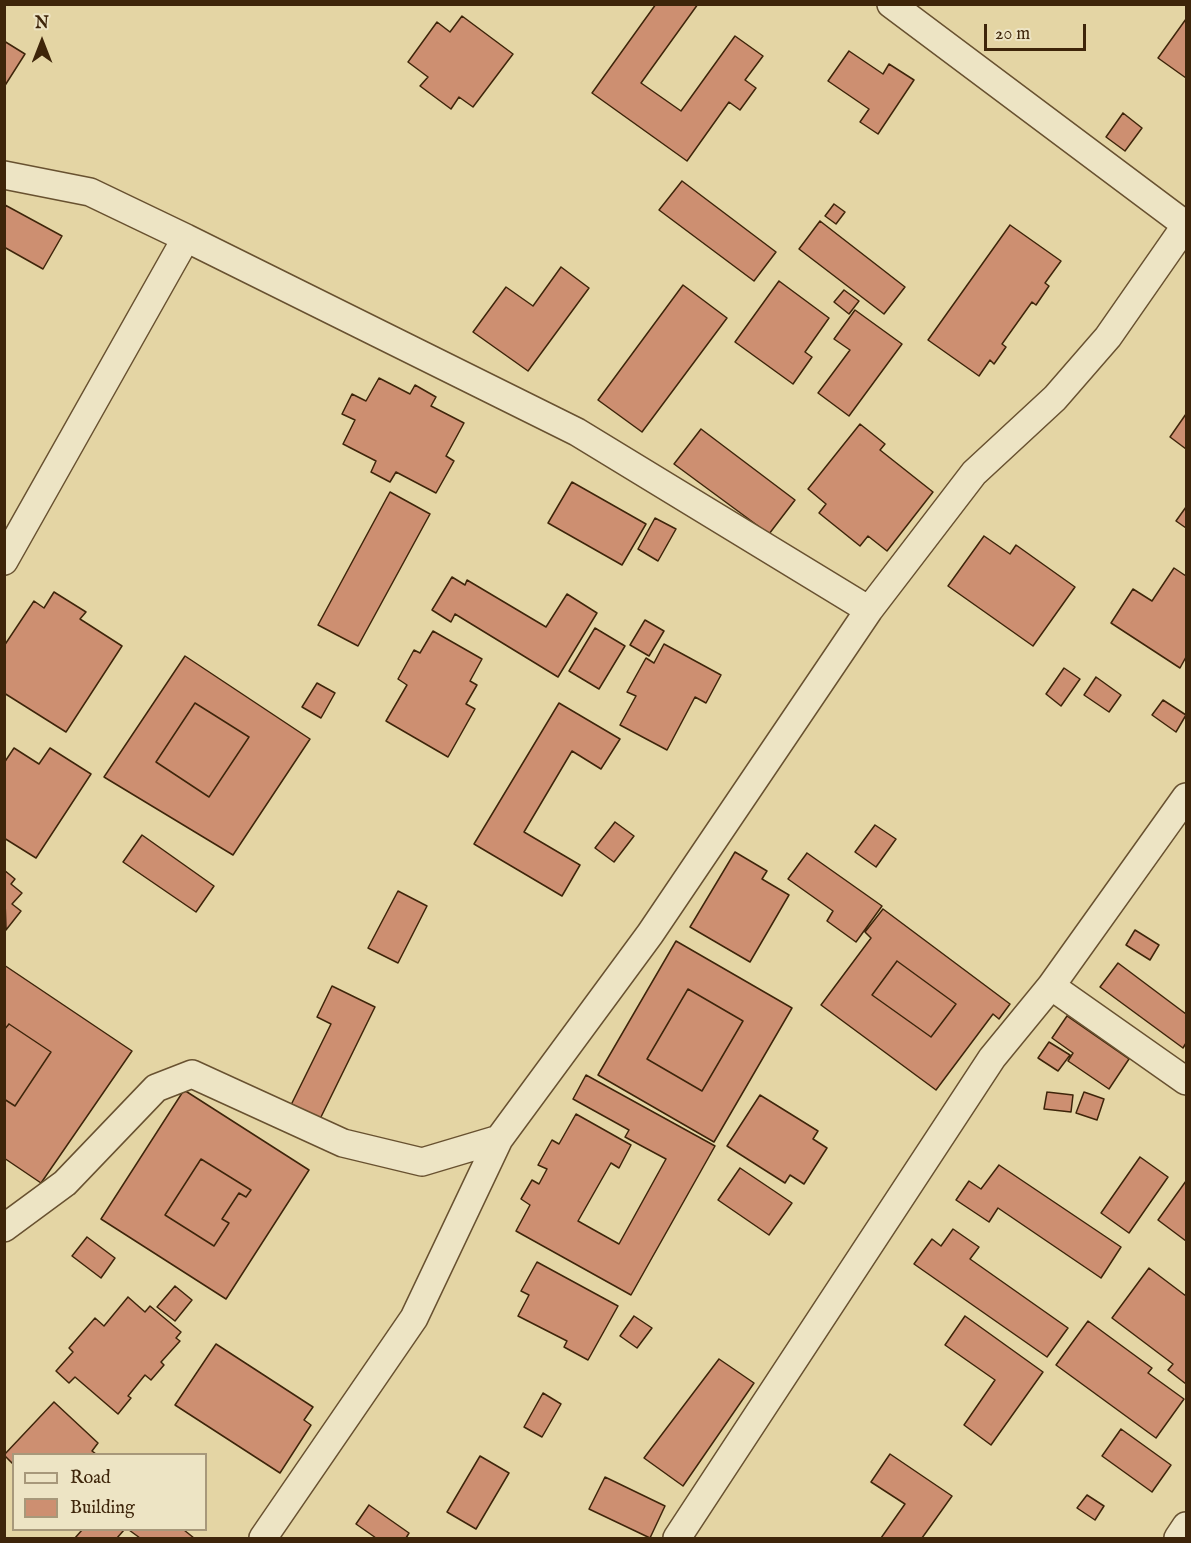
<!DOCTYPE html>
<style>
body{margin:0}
#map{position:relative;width:1191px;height:1543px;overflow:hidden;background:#e4d5a4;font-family:"IM FELL English",serif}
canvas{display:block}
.frame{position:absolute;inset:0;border:6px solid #3e250a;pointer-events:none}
.legend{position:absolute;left:12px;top:1453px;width:195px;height:78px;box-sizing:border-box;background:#ede4c4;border:2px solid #a7987a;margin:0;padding:8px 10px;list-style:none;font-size:18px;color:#3e250a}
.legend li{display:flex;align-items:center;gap:12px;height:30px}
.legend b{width:30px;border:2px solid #a7987a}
.north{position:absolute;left:12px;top:12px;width:60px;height:60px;-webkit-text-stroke:4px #ede4c4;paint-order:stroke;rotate:0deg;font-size:16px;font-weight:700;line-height:24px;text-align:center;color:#3e250a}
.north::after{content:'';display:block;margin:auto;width:21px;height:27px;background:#3e250a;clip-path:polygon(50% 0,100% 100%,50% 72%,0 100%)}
.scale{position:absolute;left:984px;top:24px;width:102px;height:27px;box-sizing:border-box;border:3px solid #3e250a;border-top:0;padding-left:8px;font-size:18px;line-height:21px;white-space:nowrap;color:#3e250a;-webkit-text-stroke:4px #ede4c4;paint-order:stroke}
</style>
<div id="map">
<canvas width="1191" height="1543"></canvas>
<div class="frame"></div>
<ul class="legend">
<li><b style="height:8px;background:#ede4c4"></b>Road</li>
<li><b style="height:16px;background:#cd8f71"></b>Building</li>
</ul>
<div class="north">N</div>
<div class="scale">20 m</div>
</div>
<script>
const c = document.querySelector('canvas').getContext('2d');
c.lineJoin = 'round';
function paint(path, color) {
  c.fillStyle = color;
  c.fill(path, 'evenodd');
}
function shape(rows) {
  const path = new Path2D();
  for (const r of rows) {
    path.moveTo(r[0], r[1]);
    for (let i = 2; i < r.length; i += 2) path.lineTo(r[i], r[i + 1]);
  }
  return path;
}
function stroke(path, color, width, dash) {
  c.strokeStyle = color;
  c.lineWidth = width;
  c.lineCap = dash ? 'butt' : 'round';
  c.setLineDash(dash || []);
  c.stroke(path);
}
const building = shape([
 [656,4,698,4,641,83,681,111,735,36,763,56,745,80,756,88,740,110,729,102,687,161,592,93,656,4],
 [462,16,513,54,473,107,459,97,451,109,420,86,428,77,408,62,437,22,450,32,462,16],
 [1186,19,1186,78,1158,58,1186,19],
 [4,41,25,54,4,87,4,41],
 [849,51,883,74,889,64,914,80,878,134,860,122,869,109,828,81,849,51],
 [1123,113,1142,128,1125,151,1106,137,1123,113],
 [682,181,776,252,754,281,659,210,682,181],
 [834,204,845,212,836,224,825,216,834,204],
 [5,205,62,236,43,269,4,247,5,205],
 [820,221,905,287,884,314,799,249,820,221],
 [1010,225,1061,261,1045,283,1049,286,1036,305,1032,302,1002,344,1006,347,994,364,990,360,979,376,928,340,1010,225],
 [561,267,589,288,528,371,473,332,506,287,533,306,561,267],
 [779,281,829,318,805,352,812,357,793,384,735,342,779,281],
 [683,285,727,318,642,432,598,400,683,285],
 [844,290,859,301,849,314,834,302,844,290],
 [855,310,902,344,849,416,818,393,850,350,834,339,855,310],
 [379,378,410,394,415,385,436,397,431,406,464,423,446,456,454,461,436,493,396,472,390,482,371,472,376,461,343,444,355,420,342,414,352,394,366,401,379,378],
 [1186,414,1186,449,1170,437,1186,414],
 [860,424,885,444,880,450,933,492,887,551,868,536,860,546,819,513,826,504,808,489,860,424],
 [701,429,795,500,769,534,674,464,701,429],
 [572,482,646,524,622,565,548,523,572,482],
 [390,492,430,514,358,646,318,625,390,492],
 [1186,507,1186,528,1176,521,1186,507],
 [655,518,676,529,658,561,638,549,655,518],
 [984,536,1010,554,1016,545,1075,587,1033,646,948,586,984,536],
 [1174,568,1186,576,1186,657,1180,668,1111,623,1133,589,1152,601,1174,568],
 [452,577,465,585,467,580,546,627,567,594,597,613,558,677,455,614,451,622,432,610,452,577],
 [54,592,86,612,80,619,122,646,66,732,4,693,4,646,34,601,44,608,54,592],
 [645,620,664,631,649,656,630,645,645,620],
 [595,628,625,646,599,689,569,671,595,628],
 [433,631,482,659,470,681,477,685,466,704,475,709,448,757,386,721,407,685,398,679,414,650,420,653,433,631],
 [664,644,721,675,706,703,695,697,667,750,620,725,636,696,627,692,646,658,654,663,664,644],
 [185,656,310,739,233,855,104,777,185,656],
 [195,703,249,737,209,797,156,762,195,703],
 [1064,668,1080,679,1061,706,1046,694,1064,668],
 [1096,677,1121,695,1109,712,1084,695,1096,677],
 [317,683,335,693,321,718,302,707,317,683],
 [1163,700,1186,715,1176,732,1152,715,1163,700],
 [195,703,249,737,209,797,156,762,195,703],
 [559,703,620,739,601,769,572,751,524,832,580,865,562,896,474,844,559,703],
 [14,748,39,764,50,748,91,774,36,858,4,838,4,763,14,748],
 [615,822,634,836,614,862,595,848,615,822],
 [875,825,896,839,876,867,855,852,875,825],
 [142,835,214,886,196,912,123,862,142,835],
 [735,852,767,871,762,879,789,895,750,962,690,927,735,852],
 [807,853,882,906,856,942,827,921,833,911,788,879,807,853],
 [4,870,15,879,11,884,22,893,12,904,21,911,6,930,4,870],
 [398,891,427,906,398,963,368,948,398,891],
 [883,909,1010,1004,999,1019,993,1014,936,1090,821,1005,871,938,865,932,883,909],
 [897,961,956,1004,931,1037,872,995,897,961],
 [1135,930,1159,945,1150,960,1126,945,1135,930],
 [676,941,792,1008,714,1142,598,1075,676,941],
 [688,989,743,1021,702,1091,647,1059,688,989],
 [897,961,956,1004,931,1037,872,995,897,961],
 [1118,963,1186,1014,1186,1043,1183,1048,1100,987,1118,963],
 [4,965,132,1051,41,1183,4,1158,4,1099,15,1106,51,1052,9,1024,4,1030,4,965],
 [332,986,375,1007,319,1121,290,1107,331,1024,317,1017,332,986],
 [688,989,743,1021,702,1091,647,1059,688,989],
 [1067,1016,1129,1059,1109,1089,1068,1061,1073,1053,1052,1038,1067,1016],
 [9,1024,51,1052,15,1106,4,1099,4,1030,9,1024],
 [1049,1042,1070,1055,1058,1071,1038,1058,1049,1042],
 [586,1075,715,1146,631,1295,516,1231,530,1205,521,1199,532,1180,539,1184,547,1169,538,1165,552,1140,559,1144,576,1114,631,1145,619,1168,611,1163,578,1221,619,1244,666,1159,625,1137,629,1130,573,1099,586,1075],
 [184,1090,309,1170,226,1299,101,1219,184,1090],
 [201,1159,251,1190,246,1197,239,1193,222,1219,229,1223,214,1246,165,1215,201,1159],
 [1047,1092,1073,1095,1071,1112,1044,1109,1047,1092],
 [1084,1092,1104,1099,1097,1120,1076,1113,1084,1092],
 [760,1095,818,1131,813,1139,827,1148,804,1184,790,1175,785,1183,727,1146,760,1095],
 [1140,1157,1168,1177,1129,1233,1101,1213,1140,1157],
 [201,1159,251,1190,246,1197,239,1193,222,1219,229,1223,214,1246,165,1215,201,1159],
 [999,1165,1121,1247,1101,1278,998,1208,989,1222,956,1200,969,1181,981,1189,999,1165],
 [740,1168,792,1203,769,1235,718,1200,740,1168],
 [1186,1181,1186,1241,1158,1220,1186,1181],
 [953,1229,979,1247,970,1259,1068,1328,1047,1357,914,1264,932,1239,941,1246,953,1229],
 [87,1237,115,1258,101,1278,72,1256,87,1237],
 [537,1262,618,1306,588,1360,564,1347,567,1341,518,1316,529,1295,521,1291,537,1262],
 [1149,1268,1186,1296,1186,1384,1168,1370,1173,1364,1112,1318,1149,1268],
 [175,1286,192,1300,175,1321,157,1307,175,1286],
 [128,1297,145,1312,150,1306,181,1332,176,1338,180,1341,161,1362,164,1365,151,1380,145,1375,128,1396,131,1398,118,1414,75,1377,69,1383,56,1371,73,1352,69,1348,95,1318,104,1326,128,1297],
 [634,1316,652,1328,637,1348,620,1336,634,1316],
 [965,1316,1043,1372,991,1445,964,1425,995,1380,945,1345,965,1316],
 [1088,1321,1152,1368,1148,1373,1184,1399,1156,1438,1056,1365,1088,1321],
 [216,1344,313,1407,304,1420,311,1425,280,1473,175,1405,216,1344],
 [719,1359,754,1383,683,1486,644,1458,719,1359],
 [543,1393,561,1404,542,1437,524,1427,543,1393],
 [54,1402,98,1443,92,1451,96,1454,14,1454,14,1465,4,1455,54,1402],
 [1121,1429,1171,1465,1152,1492,1102,1456,1121,1429],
 [890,1454,952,1496,922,1538,881,1538,905,1504,871,1482,890,1454],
 [480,1456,509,1473,476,1529,447,1512,480,1456],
 [605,1477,665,1506,650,1538,589,1509,605,1477],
 [1087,1495,1104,1506,1095,1520,1077,1508,1087,1495],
 [369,1505,409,1533,406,1538,376,1538,356,1524,369,1505],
 [82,1530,124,1530,117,1538,75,1538,82,1530],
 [129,1530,184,1530,194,1538,140,1538,129,1530]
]);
const minor = shape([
 [891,4,1186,225],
 [4,175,90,192,186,238],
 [4,561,186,238,577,432,869,610],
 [1051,986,1186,1081],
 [4,1228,65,1183,156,1088,192,1074,343,1143,422,1162,499,1139],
 [263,1538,414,1318,499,1139,650,934,869,610,974,473,1055,398,1108,337,1186,225],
 [677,1538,992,1058,1051,986,1186,797],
 [1178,1538,1186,1526]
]);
paint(building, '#cd8f71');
stroke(building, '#3e250a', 1.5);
stroke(minor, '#685130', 30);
stroke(minor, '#ede4c4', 27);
</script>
